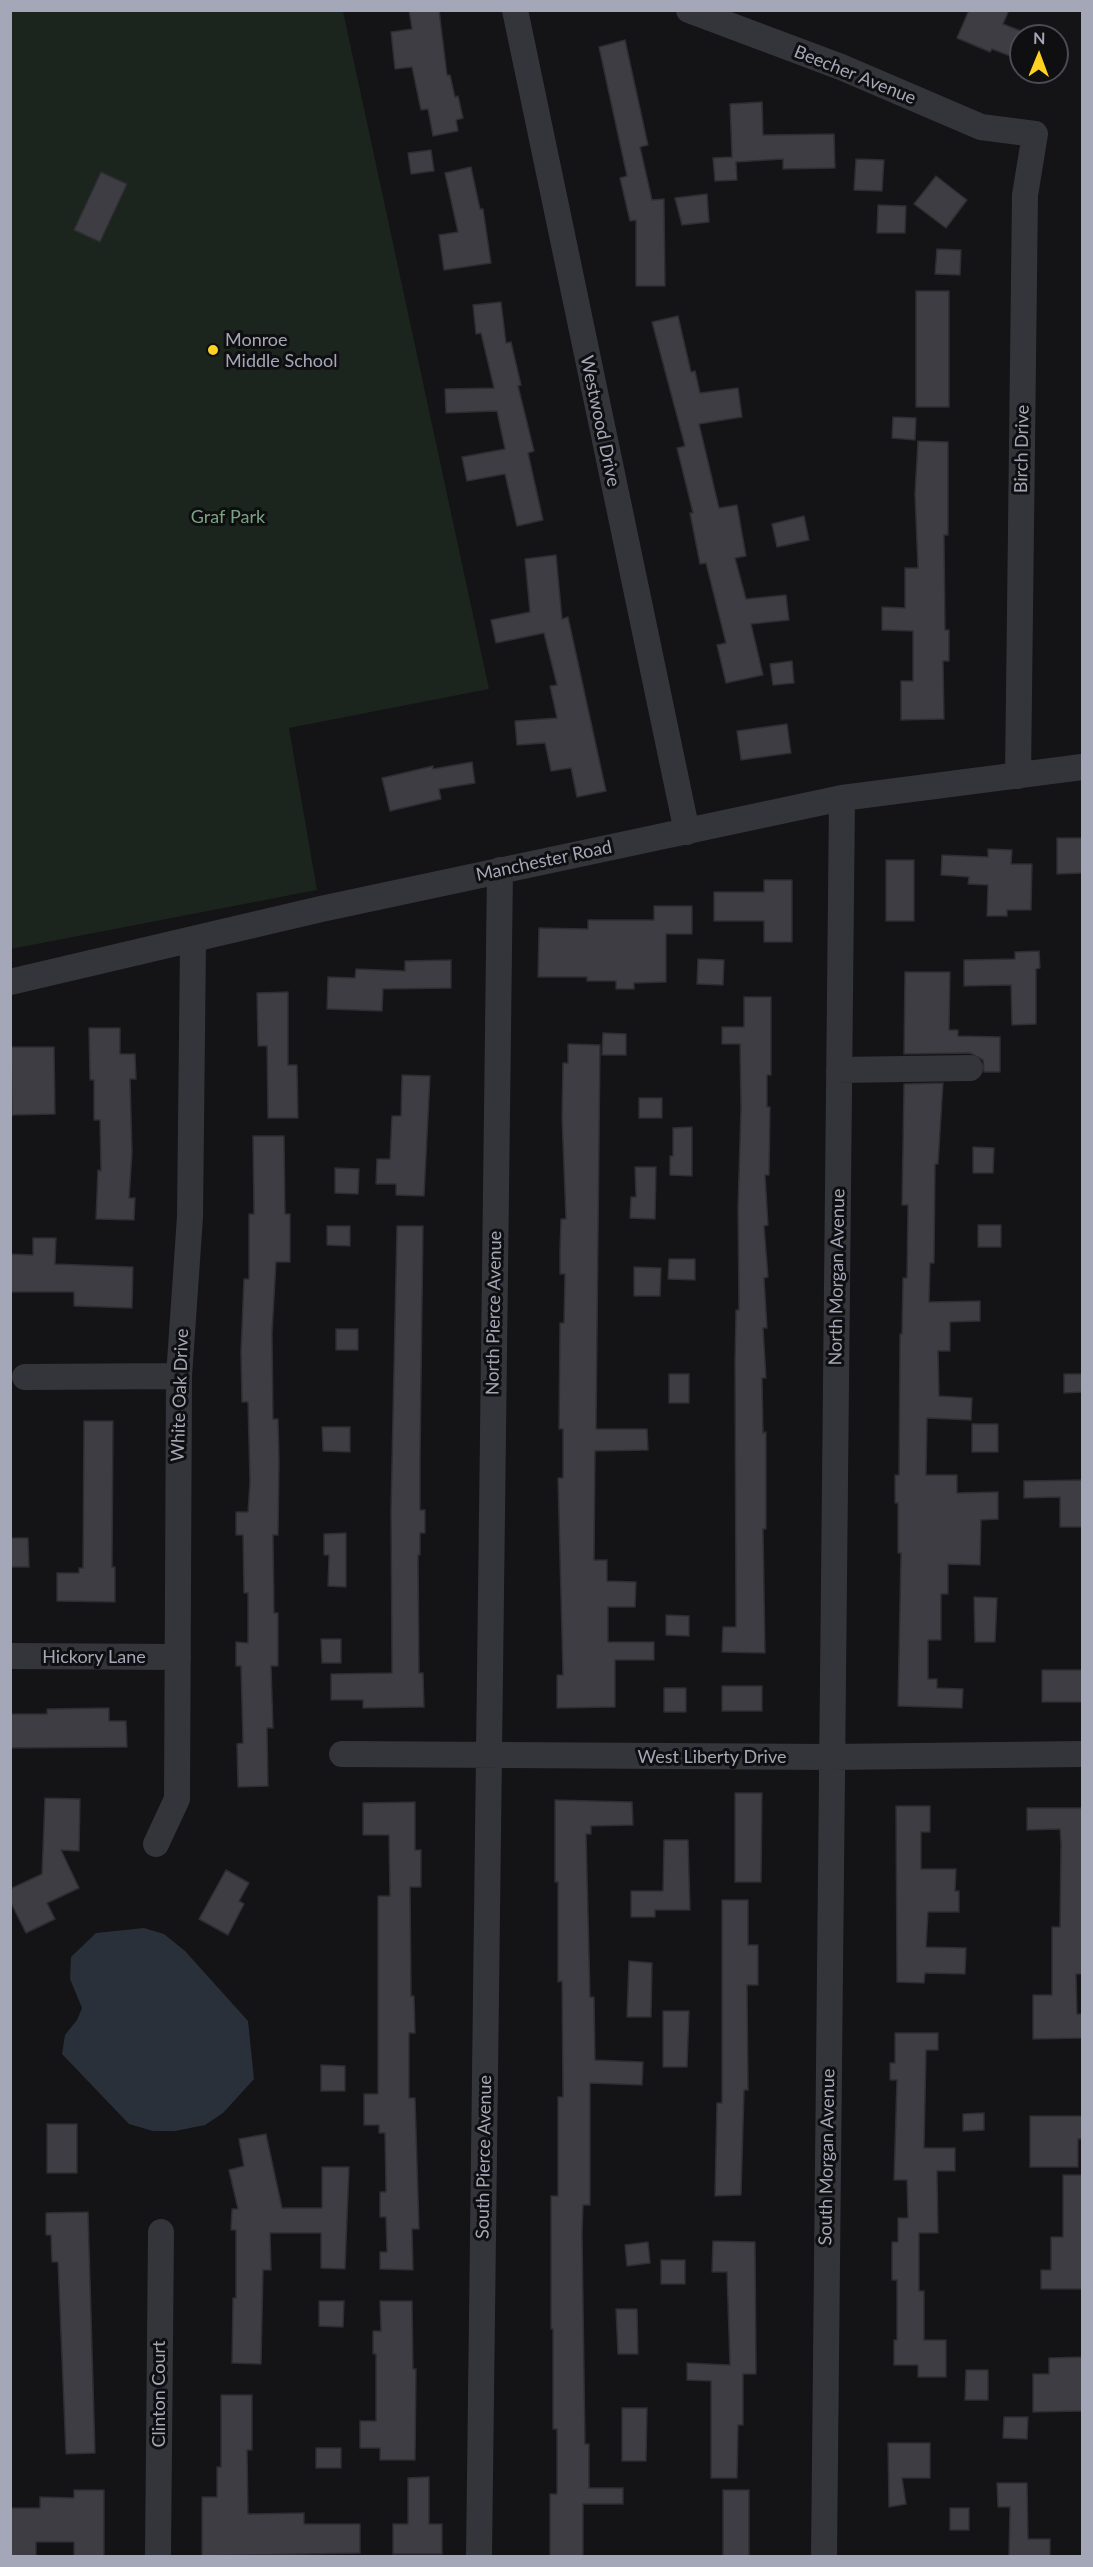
<!DOCTYPE html>
<style>
body{margin:0}
#map{position:relative;width:1093px;height:2567px;overflow:hidden;background:#141315;font-family:Lato,sans-serif}
canvas{display:block}
.frame{position:absolute;inset:0;border:12px solid #a4a7b7;pointer-events:none}
.north{position:absolute;left:1009px;top:24px;width:60px;height:60px;box-sizing:border-box;background:#0f0e10;border:2px solid #4b4b53;border-radius:50%;rotate:1deg;font-size:16px;font-weight:700;line-height:24px;text-align:center;color:#a4a7b7}
.north::after{content:'';display:block;margin:auto;width:21px;height:27px;background:#ffd222;clip-path:polygon(50% 0,100% 100%,50% 72%,0 100%)}
</style>
<div id="map">
<canvas width="1093" height="2567"></canvas>
<div class="frame"></div>
<div class="north">N</div>
</div>
<script>
const c = document.querySelector('canvas').getContext('2d');
c.lineJoin = 'round';
function paint(path, color) {
  c.fillStyle = color;
  c.fill(path, 'evenodd');
}
function shape(rows) {
  const path = new Path2D();
  for (const r of rows) {
    path.moveTo(r[0], r[1]);
    for (let i = 2; i < r.length; i += 2) path.lineTo(r[i], r[i + 1]);
  }
  return path;
}
function stroke(path, color, width, dash) {
  c.strokeStyle = color;
  c.lineWidth = width;
  c.lineCap = dash ? 'butt' : 'round';
  c.setLineDash(dash || []);
  c.stroke(path);
}
function label(font, color, halo, rows, align = 'center') {
  c.font = font + ' Lato,sans-serif';
  c.lineWidth = 6;
  c.setLineDash([]);
  c.textBaseline = 'middle';
  c.strokeStyle = halo;
  c.fillStyle = color;
  for (const [text, x, y, turn = 0] of rows) {
    c.save();
    c.translate(x, y);
    c.rotate((+turn || 0) * Math.PI / 180);
    c.textAlign = isNaN(turn) ? turn : align;
    if (halo) c.strokeText(text, 0, 0);
    c.fillText(text, 0, 0);
    c.restore();
  }
}
const green = shape([
 [11,11,343,11,489,689,289,728,317,890,11,949]
]);
const water = shape([
 [144,1928,164,1934,185,1951,248,2021,254,2079,223,2113,205,2125,175,2131,153,2131,129,2124,62,2054,65,2035,77,2020,82,2008,70,1979,71,1957,96,1933]
]);
const building = shape([
 [409,10,439,10,447,75,450,75,455,97,458,96,463,118,456,120,458,131,433,136,428,109,421,110,412,67,395,69,391,32,412,29,409,10],
 [969,10,1009,10,1003,24,1021,31,1021,60,992,49,990,52,957,38,969,10],
 [625,40,648,145,640,147,652,200,664,199,665,286,636,286,636,220,630,221,620,178,627,176,599,47,625,40],
 [762,102,763,135,834,134,835,168,783,169,783,159,736,162,737,180,715,181,713,158,732,157,730,104,762,102],
 [431,150,434,171,411,174,408,153,431,150],
 [856,159,884,160,882,191,854,190,856,159],
 [471,167,480,209,483,209,491,263,444,270,439,235,458,232,445,173,471,167],
 [101,172,127,184,100,242,74,230,101,172],
 [936,176,967,200,946,228,914,204,936,176],
 [707,194,709,222,682,225,675,198,707,194],
 [878,205,906,206,905,233,877,233,878,205],
 [937,249,961,250,960,275,935,274,937,249],
 [916,291,949,291,949,407,916,407,916,291],
 [501,302,506,343,511,342,521,385,518,386,534,451,528,453,543,520,517,526,505,474,467,481,462,457,505,449,497,411,446,413,445,389,494,388,481,333,476,334,473,305,501,302],
 [678,316,691,372,695,371,700,393,738,388,742,417,699,424,719,508,737,505,746,556,735,558,746,599,786,595,789,620,751,624,763,675,726,683,717,645,726,643,706,563,700,564,690,513,693,513,677,448,685,446,652,322,678,316],
 [893,417,916,418,915,440,892,438,893,417],
 [918,441,948,442,948,535,944,535,945,630,949,630,949,661,943,661,944,719,901,720,901,681,913,681,913,631,882,630,882,607,905,608,905,568,918,568,915,494,918,441],
 [804,516,809,540,777,547,772,524,804,516],
 [556,555,562,619,568,617,606,791,577,797,571,768,551,771,545,743,517,745,515,721,557,718,550,686,557,685,544,633,496,643,491,620,530,612,525,559,556,555],
 [792,661,794,683,773,685,770,664,792,661],
 [787,724,791,753,741,760,737,731,787,724],
 [472,762,475,783,439,789,441,799,390,811,382,778,433,766,433,769,472,762],
 [1057,838,1083,838,1083,873,1057,874,1057,838],
 [988,849,1012,850,1011,864,1032,864,1031,910,1007,910,1007,916,987,916,988,885,968,884,969,877,941,875,942,855,988,857,988,849],
 [886,860,914,860,914,921,886,921,886,860],
 [764,880,792,880,792,942,764,942,764,921,714,921,714,892,764,892,764,880],
 [654,906,692,906,692,934,666,934,666,982,634,983,634,989,616,989,616,981,587,981,587,977,538,977,539,928,588,929,588,920,654,920,654,906],
 [1039,951,1040,968,1036,969,1036,1024,1012,1025,1011,985,964,986,964,960,1015,959,1015,952,1039,951],
 [698,959,724,960,723,985,697,984,698,959],
 [451,960,451,988,383,989,382,1011,327,1009,328,977,355,978,356,969,405,971,405,961,451,960],
 [905,972,950,972,949,1030,958,1030,958,1036,1000,1037,1000,1072,984,1072,983,1060,970,1053,904,1054,905,972],
 [288,992,288,1065,297,1065,298,1118,268,1118,267,1046,258,1046,257,993,288,992],
 [744,997,771,997,771,1075,767,1075,767,1107,770,1107,769,1175,765,1175,768,1225,764,1226,768,1277,764,1278,767,1328,763,1328,766,1378,762,1378,763,1433,766,1432,766,1529,763,1529,765,1653,722,1652,723,1627,736,1627,735,1361,736,1310,739,1310,738,1208,741,1108,740,1044,722,1044,722,1027,744,1027,744,997],
 [89,1028,120,1028,120,1054,135,1054,136,1079,130,1079,132,1153,129,1198,135,1198,134,1220,96,1219,98,1170,101,1171,100,1120,94,1120,94,1080,90,1080,89,1028],
 [603,1033,626,1034,626,1055,602,1055,603,1033],
 [568,1044,600,1045,596,1429,647,1429,648,1450,595,1451,594,1560,607,1560,607,1581,636,1582,635,1607,608,1607,608,1642,654,1642,654,1660,615,1660,615,1707,557,1708,557,1675,563,1675,558,1478,563,1478,563,1429,559,1429,560,1323,564,1323,565,1274,560,1274,560,1250,561,1219,566,1219,562,1117,563,1063,568,1063,568,1044],
 [11,1047,54,1047,55,1114,12,1115,11,1047],
 [402,1075,430,1076,424,1196,396,1195,396,1184,376,1184,377,1159,390,1159,392,1116,401,1116,402,1075],
 [943,1083,938,1164,935,1164,934,1263,930,1263,929,1302,980,1301,980,1321,950,1322,950,1351,938,1351,939,1396,972,1398,971,1420,927,1418,926,1475,957,1475,957,1493,998,1492,998,1519,981,1520,980,1565,948,1564,948,1594,941,1594,941,1640,928,1640,928,1679,937,1679,937,1688,963,1689,962,1708,898,1706,901,1553,898,1553,898,1503,895,1503,895,1475,899,1475,900,1334,902,1334,903,1278,907,1278,908,1205,902,1205,904,1084,943,1083],
 [639,1098,662,1098,662,1118,639,1118,639,1098],
 [692,1127,692,1176,670,1175,670,1156,673,1156,673,1128,692,1127],
 [253,1136,284,1136,285,1214,290,1214,290,1262,276,1262,272,1333,273,1419,278,1419,279,1462,278,1535,273,1535,274,1613,278,1613,278,1666,271,1666,273,1728,267,1728,268,1786,238,1787,237,1744,243,1743,241,1666,236,1666,236,1642,248,1643,248,1593,244,1593,243,1535,236,1535,236,1512,248,1512,250,1482,248,1402,242,1402,241,1352,244,1279,249,1279,249,1214,254,1214,253,1136],
 [973,1147,994,1148,993,1173,973,1173,973,1147],
 [635,1167,656,1167,655,1219,630,1218,631,1197,636,1197,635,1167],
 [335,1168,359,1169,358,1194,335,1193,335,1168],
 [978,1225,1001,1225,1001,1247,978,1247,978,1225],
 [327,1226,350,1226,350,1246,327,1245,327,1226],
 [397,1226,423,1226,420,1460,420,1510,425,1510,425,1533,420,1533,420,1555,418,1555,419,1673,423,1673,424,1707,363,1708,363,1700,331,1700,331,1674,392,1673,391,1510,397,1226],
 [33,1238,56,1238,55,1264,133,1267,132,1308,74,1306,74,1292,10,1292,10,1254,33,1255,33,1238],
 [669,1259,695,1259,695,1280,668,1279,669,1259],
 [634,1267,661,1268,660,1296,634,1296,634,1267],
 [336,1329,358,1329,358,1350,336,1350,336,1329],
 [669,1374,689,1374,689,1403,669,1403,669,1374],
 [1064,1374,1083,1374,1083,1392,1064,1393,1064,1374],
 [84,1421,113,1421,112,1567,115,1567,115,1602,57,1601,57,1573,79,1573,79,1568,83,1568,84,1421],
 [972,1424,998,1424,998,1452,972,1452,972,1424],
 [322,1427,350,1427,350,1452,323,1451,322,1427],
 [1083,1480,1083,1527,1060,1527,1060,1497,1024,1498,1024,1481,1083,1480],
 [346,1533,346,1587,328,1586,329,1555,324,1555,324,1534,346,1533],
 [10,1538,28,1538,29,1567,10,1567,10,1538],
 [974,1597,997,1598,995,1642,975,1642,974,1597],
 [666,1615,689,1616,689,1636,666,1635,666,1615],
 [321,1639,341,1639,341,1663,322,1663,321,1639],
 [1042,1670,1083,1670,1083,1702,1042,1702,1042,1670],
 [722,1686,762,1686,762,1711,722,1711,722,1686],
 [664,1688,686,1688,686,1712,664,1712,664,1688],
 [109,1708,109,1721,126,1721,127,1747,11,1748,11,1714,47,1714,47,1709,109,1708],
 [735,1793,762,1793,761,1882,735,1882,735,1793],
 [45,1798,80,1799,79,1851,61,1850,79,1888,47,1903,55,1919,26,1933,10,1901,10,1889,42,1874,45,1798],
 [555,1800,632,1802,633,1825,591,1826,591,1834,586,1834,590,1997,594,1997,595,2060,643,2062,642,2085,590,2083,590,2205,583,2205,582,2232,585,2444,589,2444,589,2488,623,2488,623,2504,583,2504,583,2556,550,2556,550,2494,557,2494,557,2429,553,2429,553,2329,551,2329,551,2196,558,2196,558,2097,563,2097,562,1981,558,1982,558,1882,555,1882,555,1800],
 [415,1802,415,1850,421,1850,421,1887,410,1887,411,1996,414,1996,415,2033,409,2033,409,2098,415,2098,419,2229,412,2229,413,2270,380,2269,380,2252,387,2252,386,2217,380,2217,380,2192,386,2192,385,2133,379,2133,379,2125,364,2125,364,2094,378,2094,378,1896,390,1896,389,1835,363,1835,363,1803,415,1802],
 [896,1806,930,1806,930,1832,921,1832,921,1869,956,1869,955,1891,959,1891,959,1912,928,1912,926,1947,966,1948,965,1974,925,1973,924,1983,897,1982,896,1806],
 [1027,1808,1083,1808,1083,1974,1076,1974,1077,2014,1083,2014,1083,2038,1033,2039,1033,1995,1052,1995,1052,1927,1060,1927,1061,1844,1060,1829,1027,1830,1027,1808],
 [664,1840,688,1840,690,1910,655,1910,655,1917,631,1917,631,1891,663,1891,664,1840],
 [226,1870,249,1883,239,1901,244,1904,228,1935,199,1919,226,1870],
 [722,1900,748,1900,748,1945,758,1945,758,1985,747,1985,748,2090,744,2090,741,2195,715,2196,717,2103,722,2103,722,1900],
 [629,1961,652,1963,651,2017,627,2017,629,1961],
 [663,2011,689,2011,687,2067,663,2067,663,2011],
 [895,2033,938,2033,938,2050,926,2050,924,2148,955,2148,955,2171,937,2171,938,2233,919,2233,919,2291,924,2291,924,2340,946,2340,946,2377,918,2377,918,2365,894,2365,894,2340,897,2340,897,2280,892,2280,892,2242,898,2242,898,2218,908,2218,907,2180,894,2180,897,2080,890,2080,890,2063,895,2063,895,2033],
 [321,2065,345,2066,345,2091,321,2091,321,2065],
 [984,2113,984,2130,963,2131,963,2114,984,2113],
 [1030,2116,1083,2116,1083,2139,1078,2139,1078,2167,1030,2167,1030,2116],
 [47,2124,77,2124,77,2173,47,2173,47,2124],
 [266,2134,282,2208,322,2208,322,2167,349,2167,345,2269,321,2268,321,2233,270,2233,271,2270,263,2270,261,2364,232,2363,233,2298,236,2298,236,2230,231,2230,232,2209,238,2209,229,2170,244,2166,239,2139,266,2134],
 [1063,2175,1083,2175,1083,2289,1041,2289,1041,2270,1051,2270,1051,2237,1063,2237,1063,2175],
 [88,2212,95,2453,66,2454,58,2262,52,2262,51,2235,46,2235,46,2213,88,2212],
 [713,2241,755,2242,756,2374,743,2374,743,2425,738,2425,737,2478,711,2478,711,2381,687,2380,687,2363,730,2365,727,2272,712,2272,713,2241],
 [648,2242,650,2263,627,2266,625,2245,648,2242],
 [661,2260,685,2260,685,2284,661,2284,661,2260],
 [319,2301,344,2301,343,2327,319,2326,319,2301],
 [380,2301,412,2301,413,2369,416,2369,415,2460,380,2460,380,2448,360,2448,360,2421,376,2421,376,2354,373,2354,373,2331,381,2331,380,2301],
 [616,2309,637,2309,638,2354,618,2354,616,2309],
 [1083,2357,1083,2411,1033,2412,1033,2374,1049,2374,1049,2358,1083,2357],
 [966,2370,988,2370,988,2400,965,2400,966,2370],
 [221,2395,252,2395,252,2450,247,2450,248,2514,304,2513,304,2524,360,2524,360,2553,202,2556,202,2497,217,2497,217,2467,221,2467,221,2395],
 [622,2408,647,2408,646,2461,622,2461,622,2408],
 [1004,2417,1028,2417,1027,2439,1003,2438,1004,2417],
 [888,2443,930,2443,930,2478,902,2478,906,2504,889,2507,888,2443],
 [316,2448,341,2448,341,2468,316,2468,316,2448],
 [429,2477,429,2524,442,2524,442,2554,393,2554,393,2524,408,2524,408,2478,429,2477],
 [997,2483,1027,2483,1028,2539,1050,2539,1050,2556,1009,2556,1010,2507,998,2507,997,2483],
 [74,2490,104,2490,104,2556,74,2556,74,2542,36,2542,36,2556,10,2556,10,2508,40,2508,40,2497,74,2498,74,2490],
 [723,2490,749,2490,749,2556,723,2556,723,2490],
 [950,2508,969,2508,969,2530,950,2530,950,2508]
]);
const minor = shape([
 [515,10,687,832],
 [689,10,841,67,981,127,1035,134,1025,195,1018,776],
 [10,982,321,909,842,798,1082,767],
 [839,1070,970,1068],
 [25,1377,179,1376],
 [10,1656,178,1657],
 [342,1754,831,1757,1082,1754],
 [156,1844,177,1799,179,1376,190,1217,193,941],
 [158,2556,161,2232],
 [479,2556,500,870],
 [824,2556,842,798]
]);
const markers = [
 [213,350,6,"#ffd222"]
];
const streetNames = [
 ["Beecher Avenue",855,75,22],
 ["Westwood Drive",600,421,78],
 ["Birch Drive",1022,449,-89],
 ["Manchester Road",544,861,-12],
 ["North Morgan Avenue",837,1277,-89],
 ["North Pierce Avenue",494,1313,-89],
 ["White Oak Drive",180,1395,-88],
 ["Hickory Lane",94,1657],
 ["West Liberty Drive",712,1757],
 ["South Pierce Avenue",484,2157,-89],
 ["South Morgan Avenue",827,2157,-89],
 ["Clinton Court",159,2394,-90]
];
const poiNames = [
 ["Monroe",225,340],
 ["Middle School",225,361]
];
const parkNames = [
 ["Graf Park",228,517]
];
paint(green, '#1b241d');
paint(water, '#29303a');
paint(building, '#3e3d43');
stroke(building, '#2e2d32', 1.5);
stroke(minor, '#34343b', 26);
for (const [x, y, r, color] of markers) {
  const dot = new Path2D();
  dot.arc(x, y, r, 0, 2 * Math.PI);
  c.fillStyle = color;
  c.fill(dot);
  stroke(dot, '#0f0e10', 2);
}
label('18px', '#a4a7b7', '#0f0e10', streetNames);
label('18px', '#a4a7b7', '#0f0e10', poiNames, 'left');
label('18px', '#79a481', '#0f0e10', parkNames);
</script>
